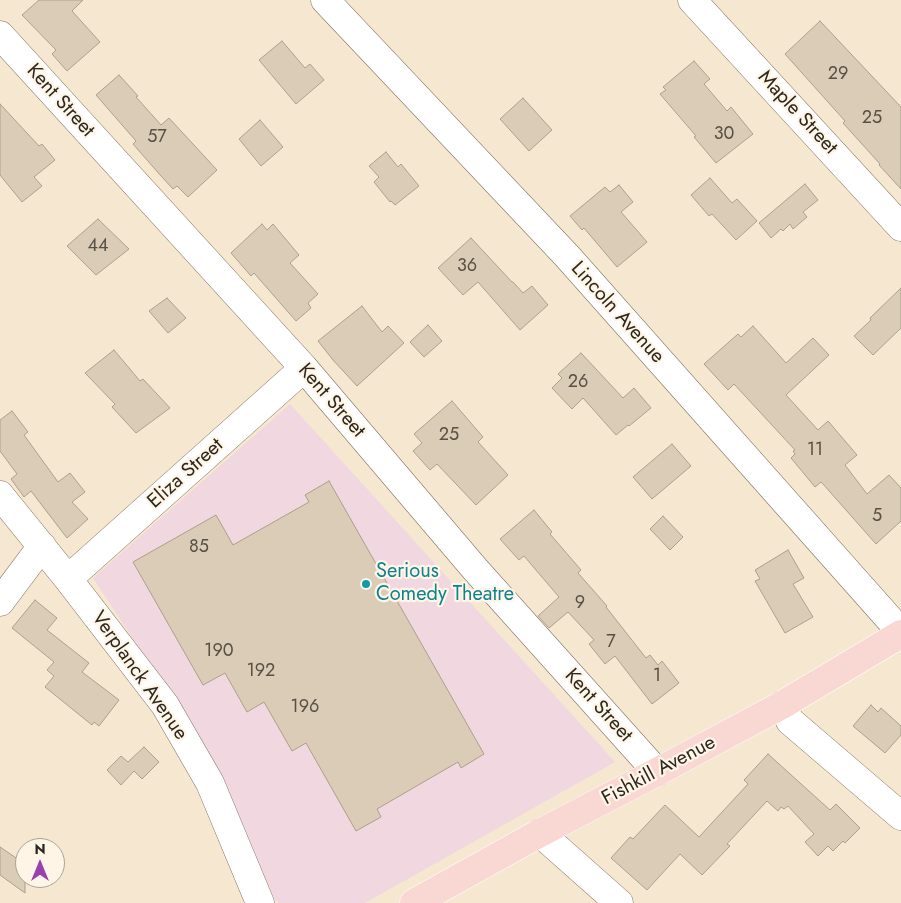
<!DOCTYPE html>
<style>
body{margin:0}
#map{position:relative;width:901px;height:903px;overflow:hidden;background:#f5e7d0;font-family:Jost,sans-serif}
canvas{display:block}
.north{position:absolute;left:15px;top:838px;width:50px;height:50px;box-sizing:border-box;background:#fef5e7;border:1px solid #aaa397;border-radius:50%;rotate:0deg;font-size:14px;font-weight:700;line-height:20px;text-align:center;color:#2c271e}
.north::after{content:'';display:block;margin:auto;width:18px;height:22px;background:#9841ad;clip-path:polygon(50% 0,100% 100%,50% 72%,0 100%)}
</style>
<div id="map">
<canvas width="901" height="903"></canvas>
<div class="north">N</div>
</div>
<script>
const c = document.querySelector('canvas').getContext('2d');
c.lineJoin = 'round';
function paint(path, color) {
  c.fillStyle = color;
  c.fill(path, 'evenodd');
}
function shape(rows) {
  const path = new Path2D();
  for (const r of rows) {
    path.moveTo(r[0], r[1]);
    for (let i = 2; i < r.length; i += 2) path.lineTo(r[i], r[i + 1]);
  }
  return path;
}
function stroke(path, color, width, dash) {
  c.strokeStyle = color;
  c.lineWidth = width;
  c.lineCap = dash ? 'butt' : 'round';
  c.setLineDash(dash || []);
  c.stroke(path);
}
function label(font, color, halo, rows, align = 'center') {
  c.font = font + ' Jost,sans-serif';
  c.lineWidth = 4.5;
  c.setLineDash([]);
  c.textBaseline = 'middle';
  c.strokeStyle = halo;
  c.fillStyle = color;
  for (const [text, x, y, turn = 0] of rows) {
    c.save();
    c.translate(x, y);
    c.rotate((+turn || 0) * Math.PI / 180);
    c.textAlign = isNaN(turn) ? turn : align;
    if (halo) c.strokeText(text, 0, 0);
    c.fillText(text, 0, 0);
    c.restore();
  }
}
const commercial = shape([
 [290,404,615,762,365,903,279,903,275,900,197,736,93,578]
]);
const building = shape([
 [39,0,83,0,72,11,100,42,67,71,52,54,56,50,22,15,39,0],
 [820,21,901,107,901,189,879,165,880,164,843,123,845,121,785,54,820,21],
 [282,41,305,68,310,64,324,80,296,104,259,60,282,41],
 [694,61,710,79,704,84,727,111,731,107,753,134,716,163,694,137,696,136,660,94,666,90,663,87,694,61],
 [119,75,138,96,136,97,161,125,169,118,217,170,188,197,177,186,173,189,161,176,133,144,136,141,96,95,119,75],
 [523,98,552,130,529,151,500,119,523,98],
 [0,104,39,146,42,144,55,160,34,177,42,186,22,202,0,175,0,104],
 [260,120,283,147,261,166,239,139,260,120],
 [386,152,398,167,401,164,419,186,395,205,391,201,390,202,374,182,379,177,369,166,386,152],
 [710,178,732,203,737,199,757,221,736,240,712,214,709,216,691,195,710,178],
 [805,184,818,200,803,212,807,217,793,229,790,224,783,231,781,229,771,238,759,223,805,184],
 [619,185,633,202,621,212,647,242,617,267,584,228,582,230,570,216,605,187,610,192,619,185],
 [98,219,129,249,96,275,67,246,98,219],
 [262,224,267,230,273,224,299,255,290,263,318,294,308,303,311,308,296,321,254,273,251,276,231,253,262,224],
 [471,238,512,282,513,282,523,293,532,286,548,305,520,330,478,282,463,295,438,268,471,238],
 [901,288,901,328,873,355,854,336,871,320,870,318,901,288],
 [167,298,186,318,168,333,149,311,167,298],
 [362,306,382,332,388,326,404,343,357,386,333,360,318,341,362,306],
 [428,325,442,341,424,357,410,342,428,325],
 [753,326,786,363,813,338,829,355,786,395,818,430,828,421,857,455,845,465,867,494,889,475,901,488,901,521,876,544,823,484,821,482,815,487,791,458,795,454,793,451,795,450,734,384,728,390,704,364,738,334,741,337,753,326],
 [114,350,140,381,143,379,170,408,136,433,112,407,115,404,85,373,114,350],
 [581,353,623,398,634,388,651,408,629,426,628,425,616,435,583,398,572,409,552,388,562,378,558,374,581,353],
 [452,401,483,437,478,442,508,475,476,505,437,464,430,470,413,451,422,443,414,434,452,401],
 [12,411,28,432,24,435,58,482,70,473,85,492,72,502,88,519,67,538,31,491,24,497,11,479,17,474,0,451,0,420,12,411],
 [672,444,691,466,652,499,633,477,672,444],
 [329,481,484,754,461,768,458,762,377,809,381,817,356,831,306,743,292,751,264,702,247,712,225,673,203,685,133,562,216,515,233,545,309,502,305,495,329,481],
 [534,510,552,532,550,534,581,570,578,573,607,606,606,607,646,658,650,655,658,665,662,661,679,683,652,704,615,656,605,664,589,644,594,640,568,612,549,628,538,616,559,597,524,556,519,560,500,539,534,510],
 [663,516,683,537,670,550,650,529,663,516],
 [788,550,804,578,793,584,813,617,785,633,755,581,760,579,755,570,788,550],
 [35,600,57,618,47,630,89,663,82,672,119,700,99,726,94,722,92,725,45,687,54,676,47,670,54,662,12,628,35,600],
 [871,705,878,712,881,708,901,726,901,735,885,753,853,726,871,705],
 [144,747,159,762,142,779,134,771,121,785,107,770,121,756,128,762,144,747],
 [768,754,830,810,836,804,860,828,845,843,843,841,833,851,828,846,818,856,805,842,814,834,788,806,784,809,781,807,778,811,767,801,727,844,730,846,702,875,680,854,647,890,611,858,630,837,633,839,665,805,699,837,748,784,744,780,768,754],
 [0,847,25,864,25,893,0,875,0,847]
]);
const minor = shape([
 [325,0,567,256,901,632],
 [692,0,901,227],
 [0,35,304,368,475,569,657,772],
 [0,495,68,579,165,705,210,783,260,903],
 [68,579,304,368],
 [0,602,42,546],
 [782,705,790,721,901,816],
 [540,833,619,903]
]);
const major = shape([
 [414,903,540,833,657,772,782,705,901,634]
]);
const markers = [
 [366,584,5,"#0f9aa8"]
];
const numberNames = [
 ["29",838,75],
 ["25",872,119],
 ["30",724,135],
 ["57",157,138],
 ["44",98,247],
 ["36",467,267],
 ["26",578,383],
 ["25",449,436],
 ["11",815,451],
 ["5",877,517],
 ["85",199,548],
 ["9",580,604],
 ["7",611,643],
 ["190",219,652],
 ["192",261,672],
 ["1",657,677],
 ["196",305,708]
];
const streetNames = [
 ["Kent Street",60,101,48],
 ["Maple Street",797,113,47],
 ["Lincoln Avenue",617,313,48],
 ["Kent Street",331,401,49],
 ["Eliza Street",186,474,-42],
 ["Verplanck Avenue",139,676,55],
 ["Kent Street",598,706,48],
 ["Fishkill Avenue",659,771,-28]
];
const cultureNames = [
 ["Serious",376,572],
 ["Comedy Theatre",376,595]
];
paint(commercial, '#f0d7e0');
paint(building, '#daccb6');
stroke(building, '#ada08a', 1);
stroke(minor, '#7e715d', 29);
stroke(major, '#fff', 29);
stroke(minor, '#fff', 28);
stroke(major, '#f9d7d2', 28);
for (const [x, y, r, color] of markers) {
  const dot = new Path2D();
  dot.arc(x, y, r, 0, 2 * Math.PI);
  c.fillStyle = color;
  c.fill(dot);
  stroke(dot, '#fef5e7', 2);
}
label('18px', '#585044', null, numberNames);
label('20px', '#2c271e', '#fef5e7', streetNames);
label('20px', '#0d838f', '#fef5e7', cultureNames, 'left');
</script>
